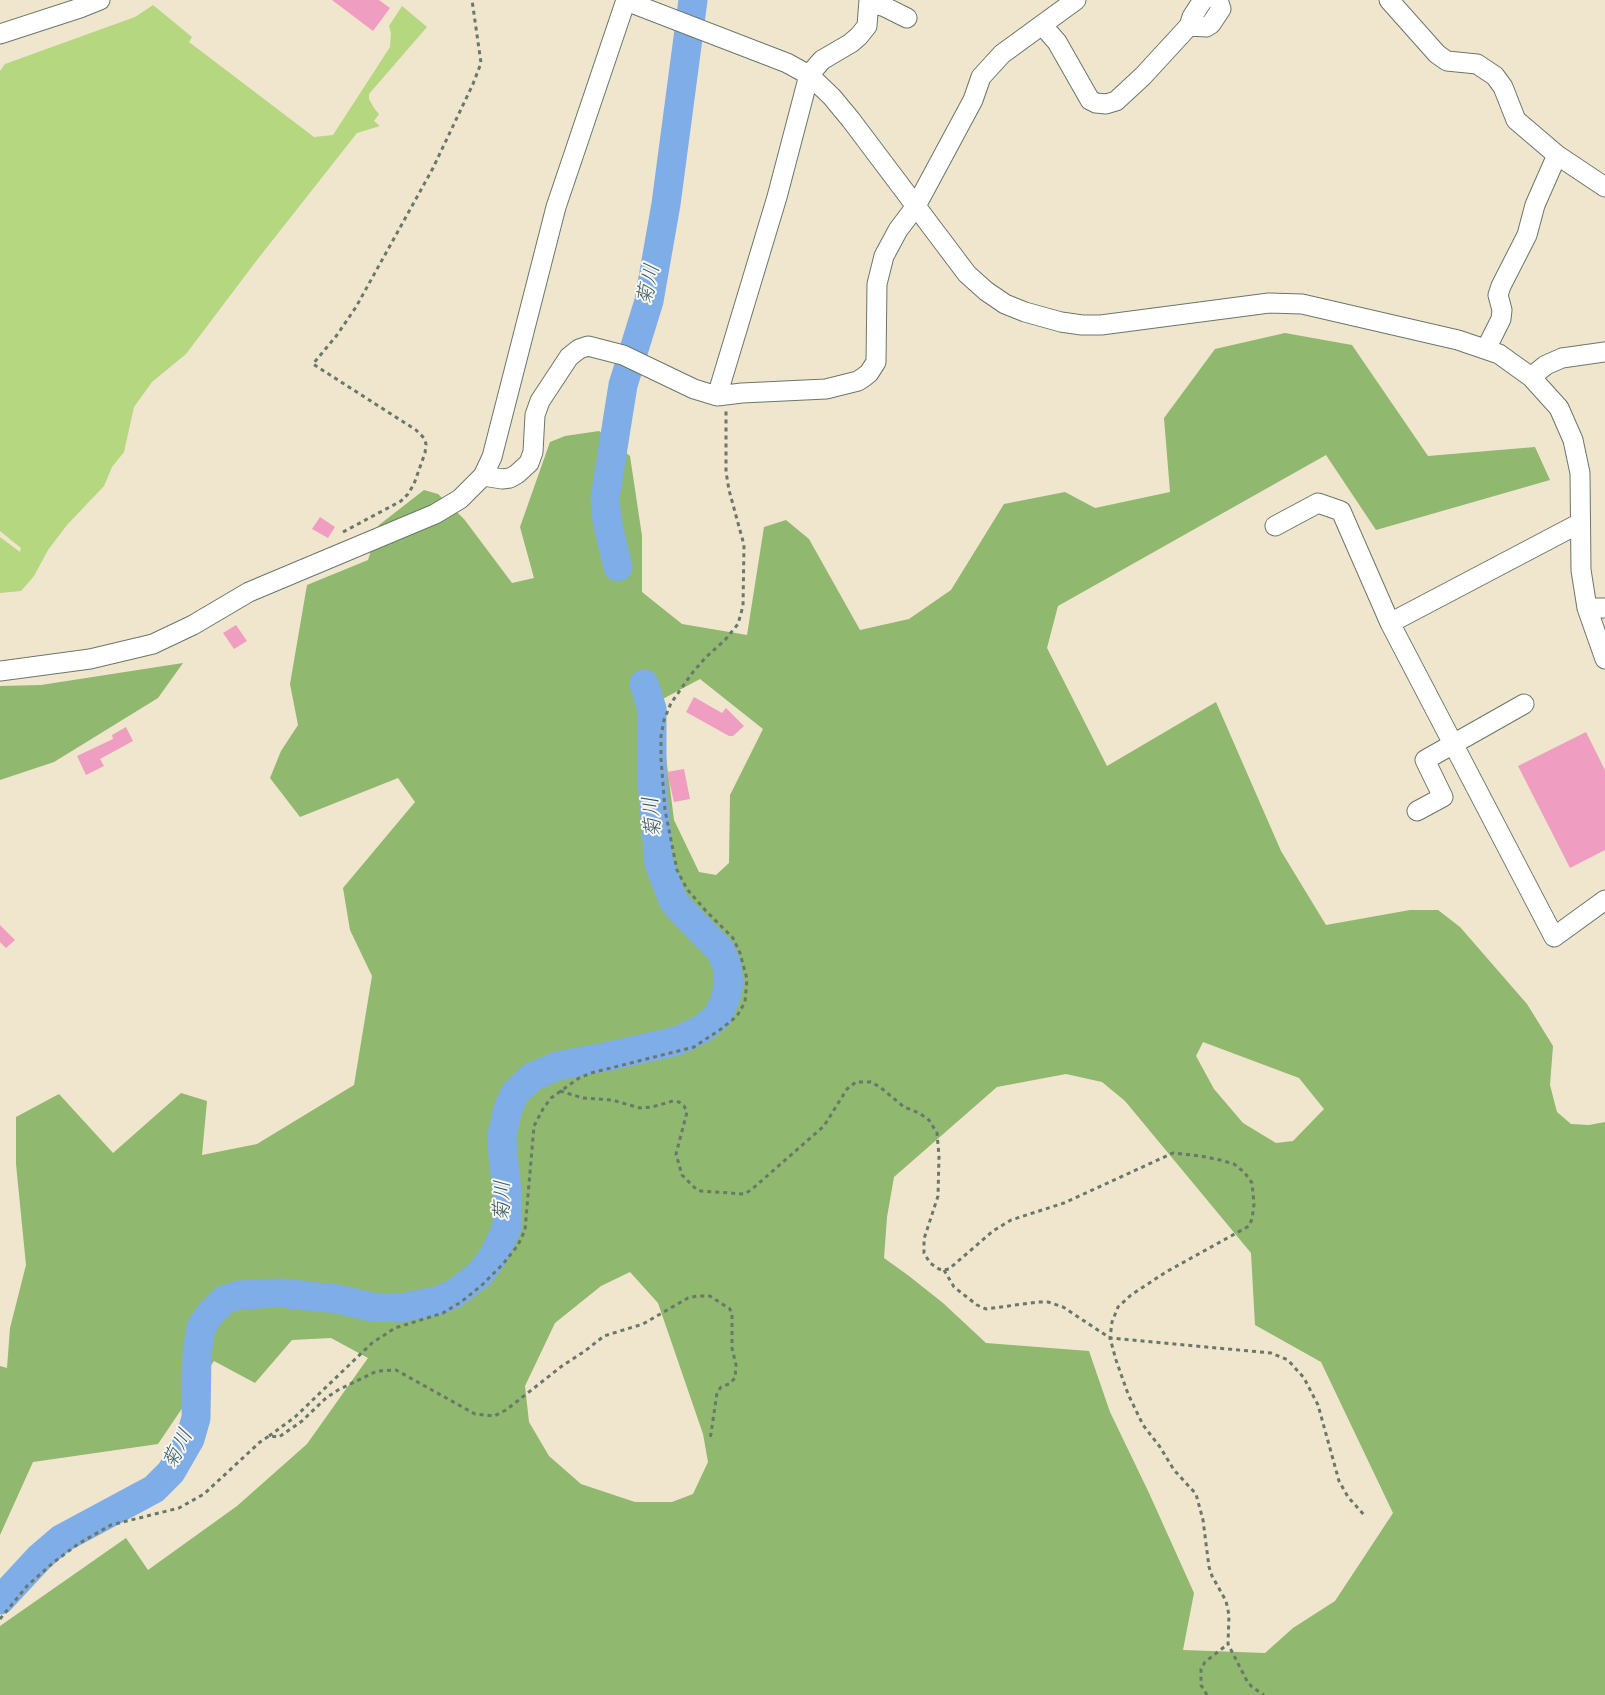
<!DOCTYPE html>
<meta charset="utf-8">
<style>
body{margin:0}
canvas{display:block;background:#f0e5cd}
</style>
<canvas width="1605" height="1695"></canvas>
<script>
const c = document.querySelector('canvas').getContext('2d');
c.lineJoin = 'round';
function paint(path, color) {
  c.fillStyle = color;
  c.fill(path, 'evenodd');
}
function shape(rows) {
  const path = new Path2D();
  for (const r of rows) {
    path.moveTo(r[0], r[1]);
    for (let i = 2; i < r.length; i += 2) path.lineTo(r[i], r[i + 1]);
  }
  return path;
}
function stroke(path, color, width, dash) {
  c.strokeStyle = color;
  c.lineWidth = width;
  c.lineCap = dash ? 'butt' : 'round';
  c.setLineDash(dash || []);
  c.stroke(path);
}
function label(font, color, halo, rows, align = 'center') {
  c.font = font + ' "Indie Flower","Klee One",sans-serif';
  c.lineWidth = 4;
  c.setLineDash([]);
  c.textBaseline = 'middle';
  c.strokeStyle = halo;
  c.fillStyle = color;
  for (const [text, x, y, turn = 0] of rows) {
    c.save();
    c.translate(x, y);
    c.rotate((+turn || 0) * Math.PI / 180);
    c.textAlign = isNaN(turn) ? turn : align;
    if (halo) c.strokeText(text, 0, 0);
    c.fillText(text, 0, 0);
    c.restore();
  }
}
const green = shape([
 [153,5,192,37,189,42,314,137,333,135,390,47,391,33,389,26,402,6,427,27,369,94,369,99,374,108,379,114,374,121,380,126,357,133,257,260,186,354,152,382,134,407,124,452,112,467,104,486,67,525,48,550,34,576,21,591,0,593,0,537,20,552,21,548,0,531,0,71,5,64,135,17]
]);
const forest = shape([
 [1285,333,1352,345,1428,456,1535,447,1550,480,1376,530,1326,455,1058,606,1047,648,1107,766,1216,702,1281,851,1326,925,1410,910,1438,910,1460,927,1527,1004,1553,1046,1550,1085,1557,1112,1571,1124,1589,1125,1605,1122,1605,1695,0,1695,0,1626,126,1538,148,1570,237,1506,307,1444,368,1358,331,1338,292,1340,255,1383,214,1361,158,1444,33,1462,0,1535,0,1366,7,1368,10,1328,26,1265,16,1164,16,1117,59,1094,113,1153,181,1093,207,1101,202,1155,257,1144,354,1085,372,976,350,930,343,888,415,802,398,778,300,817,270,778,281,751,298,725,290,684,307,585,368,560,379,525,424,490,438,494,464,519,512,583,534,578,520,527,550,442,565,436,599,431,630,456,642,536,642,592,682,624,747,635,764,527,786,520,809,539,860,630,909,619,951,590,1004,504,1065,492,1095,508,1170,492,1164,418,1215,349],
 [700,679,763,729,730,795,729,863,716,875,699,872,674,820,659,701],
 [1203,1042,1299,1078,1324,1109,1293,1141,1276,1143,1243,1123,1214,1089,1196,1056],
 [1066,1074,1102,1082,1125,1101,1251,1253,1255,1325,1321,1362,1393,1513,1335,1601,1293,1628,1265,1653,1183,1650,1194,1593,1149,1493,1110,1412,1089,1351,986,1343,943,1303,909,1276,884,1258,887,1217,894,1177,997,1087],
 [630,1272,658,1303,703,1434,708,1462,693,1494,672,1502,635,1502,581,1484,549,1456,529,1422,525,1386,555,1323,601,1286],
 [183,663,158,698,54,762,0,780,0,686,41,685]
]);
const river = shape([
 [618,567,607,521,605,498,623,385,649,301,666,204,693,0],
 [0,1600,40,1557,61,1539,154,1489,171,1472,190,1439,196,1418,197,1353,201,1327,210,1314,224,1300,239,1295,281,1293,337,1299,372,1307,400,1308,437,1301,454,1294,480,1274,493,1257,507,1228,507,1191,503,1156,502,1135,508,1109,515,1093,532,1077,557,1066,610,1056,677,1041,702,1029,717,1017,725,1000,729,983,727,966,721,951,679,908,673,900,659,863,652,784,652,709,644,684]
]);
const building = shape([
 [332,0,379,0,390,8,373,31],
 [320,517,335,527,328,538,312,529],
 [236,625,247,641,234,649,223,633],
 [694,697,722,713,726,708,744,726,733,736,729,736,686,712],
 [126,727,133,741,100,759,104,766,86,775,77,756,113,739,112,735],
 [1586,732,1605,770,1605,850,1570,868,1518,766],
 [684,769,690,799,674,802,667,772],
 [0,925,15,940,6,948,0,942]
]);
const path = shape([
 [343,532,401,501,408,494,414,484,425,453,426,444,424,438,416,430,313,364,337,335,356,307,433,168,473,84,481,63,472,0],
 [560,1091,583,1098,612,1100,640,1108,652,1107,673,1101,679,1102,684,1106,687,1112,676,1154,682,1175,696,1189,701,1191,744,1194,751,1190,824,1126,847,1089,856,1082,871,1082,880,1087,904,1107,919,1113,929,1120,937,1133,939,1156,938,1196,924,1239,924,1253,930,1263,939,1269,944,1270,949,1269,993,1231,1011,1220,1064,1203,1173,1153,1201,1156,1220,1160,1234,1164,1244,1172,1252,1183,1254,1204,1252,1219,1249,1226,1166,1272,1131,1295,1118,1307,1112,1322,1110,1338,1116,1360,1128,1394,1143,1425,1160,1447,1174,1470,1196,1494,1203,1520,1209,1567,1212,1576,1226,1601,1229,1615,1228,1644,1247,1681,1252,1687,1264,1695],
 [944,1270,954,1287,977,1305,986,1309,1038,1302,1048,1302,1063,1307,1110,1338,1271,1353,1288,1360,1304,1378,1318,1405,1339,1481,1348,1497,1365,1516],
 [269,1436,295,1417,372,1343,395,1328,443,1313,461,1302,482,1285,503,1264,518,1245,525,1230,534,1126,543,1109,551,1098,579,1078,591,1073,694,1047,721,1029,737,1016,745,1002,747,979,740,953,733,938,706,911,687,889,677,870,665,810,661,759,661,736,664,720,671,703,693,672,706,657,725,640,738,624,743,606,744,545,729,490,726,472,726,411],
 [0,1619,27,1586,54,1562,78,1544,111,1525,179,1508,204,1494,260,1442,269,1436,279,1437,302,1421,326,1398,338,1390,377,1371,396,1370,475,1414,494,1416,506,1410,562,1366,585,1351,604,1336,643,1324,688,1298,697,1296,710,1296,730,1309,732,1315,732,1348,736,1365,735,1378,729,1384,721,1387,717,1393,710,1440],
 [1207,1695,1201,1685,1201,1669,1205,1662,1228,1644]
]);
const minor = shape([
 [1389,0,1437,54,1447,61,1477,64,1495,76,1503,87,1516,120,1557,155,1605,187],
 [626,1,787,63,809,75,832,97,851,120,967,274,986,291,1005,304,1025,312,1061,322,1082,325,1101,325,1269,303,1302,304,1458,340,1499,354,1531,377,1559,408,1573,440,1580,473,1581,570,1587,608,1605,659],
 [869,2,885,7,907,18],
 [1042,25,1057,42,1090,100,1096,103,1106,104,1116,101,1143,76,1189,26,1192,17,1203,0],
 [1189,26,1206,27,1211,24,1221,9,1218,0],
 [0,34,80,8,100,0],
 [1486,349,1501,319,1502,310,1498,295,1501,286,1527,235,1535,205,1557,155],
 [1531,377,1546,365,1562,358,1605,352],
 [717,396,777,197,809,75,822,60,851,43,859,36,867,26,869,0],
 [483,476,502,479,510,478,517,474,529,463,533,452,535,415,540,401,569,357,579,349,588,346,623,355,694,389,717,396,742,393,826,389,858,381,864,377,869,373,876,362,877,284,884,256,898,230,916,206,973,100,981,77,1002,54,1076,0],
 [1275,526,1318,503,1341,511,1390,623,1554,937,1605,900],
 [1587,608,1605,608],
 [1390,623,1580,523],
 [0,671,90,659,153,644,193,625,249,592,435,514,460,499,483,476,492,457,556,207,626,0],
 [1417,811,1443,797,1425,760,1524,704]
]);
const waterNames = [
 ["菊川",651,285,-78],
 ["菊川",655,817,-95],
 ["菊川",505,1201,-89],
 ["菊川",180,1450,-62]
];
paint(green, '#b5d780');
paint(forest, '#90b86e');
stroke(river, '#7fade8', 29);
paint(building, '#ef9ec1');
stroke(minor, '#68786a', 21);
stroke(path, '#68786a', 3, [4, 4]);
stroke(minor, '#fff', 19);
label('italic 21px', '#375961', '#f6f6f2', waterNames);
</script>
